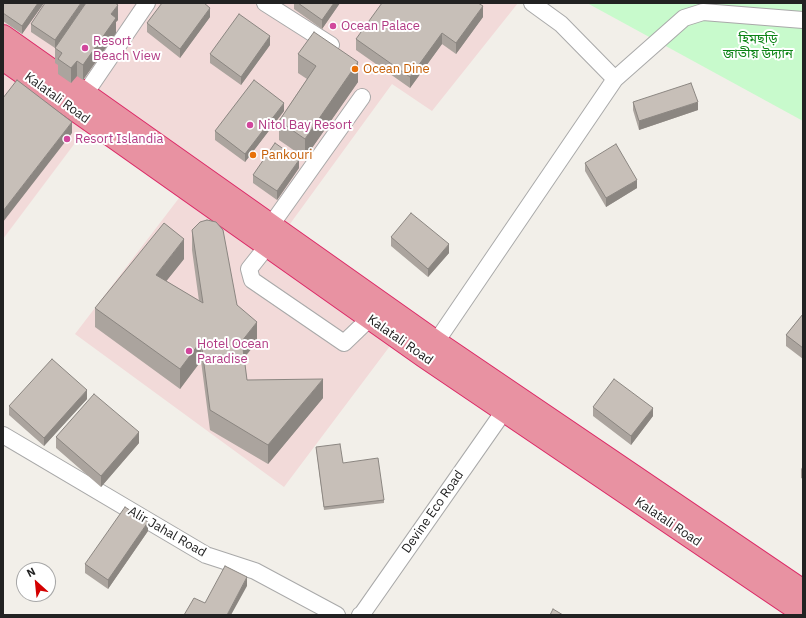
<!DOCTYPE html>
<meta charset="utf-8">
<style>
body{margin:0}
#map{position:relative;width:806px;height:618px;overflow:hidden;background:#f2efe9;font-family:"IBM Plex Sans",sans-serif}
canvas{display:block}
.frame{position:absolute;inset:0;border:4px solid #222;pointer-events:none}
.north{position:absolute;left:16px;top:562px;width:40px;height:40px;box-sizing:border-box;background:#fff;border:1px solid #a7a7a7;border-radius:50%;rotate:333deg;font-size:11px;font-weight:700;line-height:16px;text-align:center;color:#222}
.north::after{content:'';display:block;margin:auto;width:14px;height:18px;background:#d40000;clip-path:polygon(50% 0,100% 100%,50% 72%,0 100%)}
</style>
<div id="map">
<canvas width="806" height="618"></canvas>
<div class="frame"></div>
<div class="north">N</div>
</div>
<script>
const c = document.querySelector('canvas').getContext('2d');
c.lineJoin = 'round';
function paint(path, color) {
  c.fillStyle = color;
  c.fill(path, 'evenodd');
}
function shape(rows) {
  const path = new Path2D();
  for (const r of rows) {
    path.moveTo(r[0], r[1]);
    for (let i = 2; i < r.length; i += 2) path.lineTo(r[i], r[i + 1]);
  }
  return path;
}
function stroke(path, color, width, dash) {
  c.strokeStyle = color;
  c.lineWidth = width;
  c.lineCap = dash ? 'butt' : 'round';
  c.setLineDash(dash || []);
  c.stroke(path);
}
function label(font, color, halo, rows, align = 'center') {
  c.font = font + ' "IBM Plex Sans","Noto Sans Bengali",sans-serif';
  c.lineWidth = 4;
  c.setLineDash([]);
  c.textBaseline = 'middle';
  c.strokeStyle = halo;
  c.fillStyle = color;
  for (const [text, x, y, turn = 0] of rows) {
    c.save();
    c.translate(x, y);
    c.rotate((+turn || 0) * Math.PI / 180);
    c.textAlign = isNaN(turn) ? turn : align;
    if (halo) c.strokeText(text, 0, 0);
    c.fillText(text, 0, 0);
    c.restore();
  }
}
const commercial = shape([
 [3,3,518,3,432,111,392,84,279,239,402,330,284,487,75,334,189,185,96,115,3,239]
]);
const park = shape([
 [587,3,803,3,803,121]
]);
const minor = shape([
 [265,3,331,45],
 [615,79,684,18,703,12,803,20],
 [85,94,147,3],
 [271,225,362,97],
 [268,245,249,269,252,280,344,343,370,318],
 [436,342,615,79,561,24,532,3],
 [3,435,206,555,255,571,337,615],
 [360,615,362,614,504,411]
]);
const highway = shape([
 [3,36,436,342,803,591],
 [3,59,425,357,803,613]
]);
const wall = shape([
 [3,3,44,3,22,34,3,21],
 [294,3,340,3,322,29,294,9],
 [210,17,180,58,147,32,147,23],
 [483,17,456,54,442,44,410,88,356,50,356,39],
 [118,20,116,22,116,33,83,80,77,76,71,83,58,74,58,65,55,63,55,48,31,32,31,24],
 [270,45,241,85,210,63,210,54],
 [298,54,358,82,305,158,279,140,279,121,307,79,298,73],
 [633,102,698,110,639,130,633,110],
 [284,111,245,162,215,140,215,131],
 [585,163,637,188,606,207,585,171],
 [299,168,277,200,253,183,253,175],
 [192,230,237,305,257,342,244,358,247,380,323,398,268,464,210,430,201,361,180,389,95,327,95,308,184,259,166,281,199,301,192,250],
 [391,237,449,253,428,277,391,246],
 [803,314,803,359,786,346,786,335],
 [87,399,44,446,9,415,9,406],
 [593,407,653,416,631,445,593,416],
 [56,437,139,443,101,487,56,448],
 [316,447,343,463,384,500,384,503,324,510],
 [803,466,803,479,801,478,801,469],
 [148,531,108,589,85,573,85,564]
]);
const shadedWall = shape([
 [38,3,44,3,22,34,22,26],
 [81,3,86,3,55,48,55,40],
 [334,3,340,3,322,29,322,20],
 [118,5,118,20,116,22,116,33,83,80,83,65,111,14],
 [483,6,483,17,456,54,456,43],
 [210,8,210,17,180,58,180,49],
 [442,33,442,44,410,88,410,77],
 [270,36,270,45,241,85,241,77],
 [77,61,77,76,71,83,71,68],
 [358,62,358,82,305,158,305,139],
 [698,102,698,110,639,130,639,121],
 [284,103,284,111,245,162,245,154],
 [72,122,72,133,3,222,3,211],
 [299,160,299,168,277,200,277,191],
 [637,180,637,188,606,207,606,198],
 [184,239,184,259,156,294,156,275],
 [449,244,449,253,428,277,428,269],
 [257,322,257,342,242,360,242,341],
 [201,341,201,361,180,389,180,369],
 [323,379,323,398,268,464,268,445],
 [87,390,87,399,44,446,44,438],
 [653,408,653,416,631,445,631,436],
 [139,432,139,443,101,487,101,476],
 [148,522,148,531,108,589,108,580],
 [247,577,247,586,231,615,227,615]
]);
const building = shape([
 [3,3,38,3,22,26,3,13,3,3],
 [45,3,81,3,55,40,31,24,45,3],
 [86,3,94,3,95,4,95,3,115,3,118,5,111,14,116,18,83,65,77,61,71,68,58,59,62,53,55,48,86,3],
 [162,3,204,3,210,8,180,49,147,23,162,3],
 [298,3,334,3,322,20,298,3],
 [382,3,478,3,483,6,456,43,442,33,410,77,356,39,382,3],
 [239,14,270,36,241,77,210,54,239,14],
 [314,32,358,62,305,139,279,121,316,66,298,54,314,32],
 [17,80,72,122,3,211,3,98,17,80],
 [254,80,284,103,245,154,215,131,254,80],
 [691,83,698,102,639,121,633,102,691,83],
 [275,143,299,160,277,191,253,175,275,143],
 [616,144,637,180,606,198,585,163,616,144],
 [411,213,449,244,428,269,391,237,411,213],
 [207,220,216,222,223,230,237,305,257,322,242,341,247,380,323,379,268,445,210,410,201,341,180,369,95,308,164,223,184,239,156,275,203,303,192,230,200,222,207,220],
 [803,314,803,348,786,335,803,314],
 [52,359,87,390,44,438,9,406,52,359],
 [614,379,653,408,631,436,593,407,614,379],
 [94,394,139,432,101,476,56,437,94,394],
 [340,444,343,463,378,458,384,500,324,507,316,447,340,444],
 [125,507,148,522,108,580,85,564,125,507],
 [225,566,247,577,227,615,184,615,194,598,205,603,225,566],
 [553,609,563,615,550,615,553,609]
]);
const markers = [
 [333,26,4,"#d1479c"],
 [85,48,4,"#d1479c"],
 [355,69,4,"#e8710a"],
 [250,125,4,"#d1479c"],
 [67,139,4,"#d1479c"],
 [253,155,4,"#e8710a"],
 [189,351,4,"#d1479c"]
];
const hotelNames = [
 ["Ocean Palace",341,26],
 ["Resort",93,41],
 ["Beach View",93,56],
 ["Nitol Bay Resort",258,125],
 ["Resort Islandia",75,139],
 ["Hotel Ocean",197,344],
 ["Paradise",197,359]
];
const parkNames = [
 ["হিমছড়ি",758,39],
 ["জাতীয় উদ্যান",758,54]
];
const foodNames = [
 ["Ocean Dine",363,69],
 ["Pankouri",261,155]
];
const streetNames = [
 ["Kalatali Road",57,98,36],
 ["Kalatali Road",400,340,35],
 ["Devine Eco Road",433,512,-55],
 ["Kalatali Road",668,522,34],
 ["Alir Jahal Road",167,532,30]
];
paint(commercial, '#f2dad9');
paint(park, '#c8facc');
stroke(minor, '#a9a9a9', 18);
stroke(highway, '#dc2a67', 24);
stroke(minor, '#fff', 16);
stroke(highway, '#e892a2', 22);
paint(wall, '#aba49e');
paint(shadedWall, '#8b8681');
paint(building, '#c7bfb8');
stroke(building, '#8b8681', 1);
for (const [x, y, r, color] of markers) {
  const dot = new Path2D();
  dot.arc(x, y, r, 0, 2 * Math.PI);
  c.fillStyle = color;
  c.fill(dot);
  stroke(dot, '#fff', 1.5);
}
label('13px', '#b23c85', '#fff', hotelNames, 'left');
label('13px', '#0c8416', '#fff', parkNames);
label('13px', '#c56008', '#fff', foodNames, 'left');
label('13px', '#222', '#fff', streetNames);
</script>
